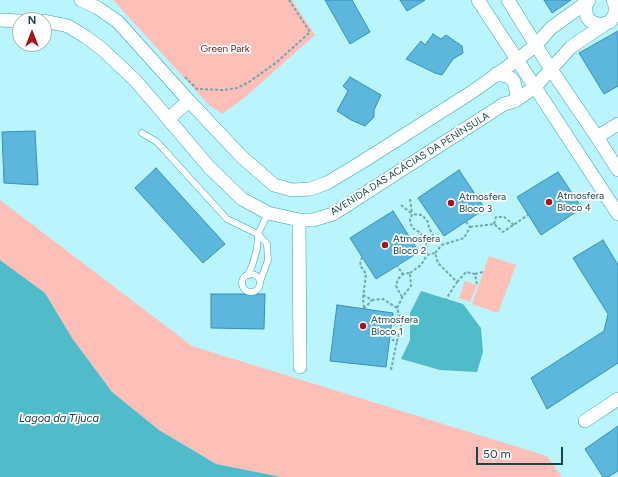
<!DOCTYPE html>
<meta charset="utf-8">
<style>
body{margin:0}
#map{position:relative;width:618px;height:477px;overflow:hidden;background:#baf5fd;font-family:Figtree,sans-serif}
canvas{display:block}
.north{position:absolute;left:12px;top:12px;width:40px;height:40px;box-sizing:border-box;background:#fff;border:1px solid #a2b4b7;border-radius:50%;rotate:0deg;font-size:11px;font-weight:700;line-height:16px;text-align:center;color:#16444a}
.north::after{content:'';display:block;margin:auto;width:14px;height:18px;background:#a81319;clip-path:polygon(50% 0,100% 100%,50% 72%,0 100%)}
.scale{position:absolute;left:476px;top:447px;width:87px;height:18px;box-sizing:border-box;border:2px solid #16444a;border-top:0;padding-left:5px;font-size:12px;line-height:14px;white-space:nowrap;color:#16444a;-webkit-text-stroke:3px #fff;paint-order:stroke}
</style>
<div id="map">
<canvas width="618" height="477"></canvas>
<div class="north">N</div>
<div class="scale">50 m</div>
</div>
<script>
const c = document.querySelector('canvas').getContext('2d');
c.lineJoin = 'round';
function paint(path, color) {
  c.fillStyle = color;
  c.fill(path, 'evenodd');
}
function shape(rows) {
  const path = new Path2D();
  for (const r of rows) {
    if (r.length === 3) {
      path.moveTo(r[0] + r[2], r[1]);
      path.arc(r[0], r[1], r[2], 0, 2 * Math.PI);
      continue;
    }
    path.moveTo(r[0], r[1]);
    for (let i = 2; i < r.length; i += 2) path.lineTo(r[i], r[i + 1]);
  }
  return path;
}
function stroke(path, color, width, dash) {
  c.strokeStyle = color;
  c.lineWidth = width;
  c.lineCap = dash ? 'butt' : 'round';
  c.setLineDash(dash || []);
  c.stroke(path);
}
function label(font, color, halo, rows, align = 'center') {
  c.font = font + ' Figtree,sans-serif';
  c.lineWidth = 3.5;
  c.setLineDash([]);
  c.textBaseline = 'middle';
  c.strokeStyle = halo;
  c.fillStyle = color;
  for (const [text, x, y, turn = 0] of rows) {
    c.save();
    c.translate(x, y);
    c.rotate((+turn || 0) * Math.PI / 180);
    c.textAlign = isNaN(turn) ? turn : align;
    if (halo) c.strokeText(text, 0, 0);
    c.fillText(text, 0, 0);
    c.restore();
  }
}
const green = shape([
 [113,0,292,0,315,35,243,99,222,114,209,105],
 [0,200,192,346,547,456,562,477,281,477,216,464,159,430,112,392,72,338,45,293,0,260],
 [489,256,516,265,498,313,472,304],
 [465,281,477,285,470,302,459,298]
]);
const water = shape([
 [0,260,45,293,72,338,112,392,159,430,216,464,281,477,0,477],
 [421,291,463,304,481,328,483,352,477,372,440,370,401,359,410,340,410,313]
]);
const building = shape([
 [325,0,352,0,370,32,350,44,325,0],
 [400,0,425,0,407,11,400,0],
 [544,0,571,0,552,13,544,0],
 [618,31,618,86,604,94,579,53,618,31],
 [433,34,441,39,446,35,462,46,463,53,453,59,442,75,435,73,406,59,421,41,425,45,433,34],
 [350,77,381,95,374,110,374,117,365,126,351,120,337,111,348,91,343,86,350,77],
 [35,131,38,185,4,183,2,132,35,131],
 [156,168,225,244,203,263,135,188,156,168],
 [459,170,485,209,444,236,418,198,459,170],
 [558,172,582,208,541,235,517,197,558,172],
 [393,211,419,252,376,279,350,238,393,211],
 [603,240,618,265,618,363,547,409,531,378,604,331,608,314,573,258,603,240],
 [211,294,265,294,264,329,211,328,211,294],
 [337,305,393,313,386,367,330,361,337,305],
 [618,426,618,471,608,477,603,477,585,449,618,426]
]);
const path = shape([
 [185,77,197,89,223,90,237,88,249,82,277,62,310,32,289,0],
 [410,199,412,214],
 [401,205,411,213],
 [494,224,496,217,504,217,514,225],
 [470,227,494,224,503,232,528,215],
 [435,253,442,245,464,238,470,227,466,222],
 [427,255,426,241,419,232,412,228,410,220,412,214,422,215,428,222,429,228,433,235,439,240,442,245],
 [362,257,360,265,366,274,363,298,364,309],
 [410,273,421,265,427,255,435,253,438,263,457,282,446,299],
 [475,274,483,272],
 [457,282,466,272,475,274,477,285],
 [363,295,372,300,383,299,397,308,402,323,397,341,389,339],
 [402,297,396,286,398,279,403,274],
 [397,308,403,296,411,286,410,273,403,274,397,266],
 [364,309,372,300],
 [391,370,397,341]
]);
const service = shape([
 [142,133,157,142,227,219,258,234,267,244,268,260,260,282],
 [251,283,9],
 [248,275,252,266,257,249,258,234,268,213]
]);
const minor = shape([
 [81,0,98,8,118,22,189,101,242,157,274,185,292,190,310,189,327,183,362,162,472,92,517,60,536,45,551,28,587,2],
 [478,0,618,214],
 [508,0,550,68,597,137,618,170],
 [589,0,585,7,587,17,590,21,600,25,610,22,615,14,615,5,613,0],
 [0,20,20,21],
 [44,21,68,26,86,37,103,50,136,81,209,167,242,199,268,213,299,220,313,220,333,214,504,104,515,101,535,87,571,47,605,24],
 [496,74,507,76,511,78,514,82,517,94,515,101],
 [168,119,189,101],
 [597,137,618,124],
 [299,220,300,367],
 [585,421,618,399]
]);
const markers = [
 [549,202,4,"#a81319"],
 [451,203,4,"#a81319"],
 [385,245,4,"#a81319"],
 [363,326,4,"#a81319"]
];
const parkNames = [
 ["Green Park",225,49]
];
const streetNames = [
 ["AVENIDA DAS ACÁCIAS DA PENÍNSULA",410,164,-32]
];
const poiNames = [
 ["Atmosfera",557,196],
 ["Bloco 4",557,208],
 ["Atmosfera",459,197],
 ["Bloco 3",459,209],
 ["Atmosfera",393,239],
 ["Bloco 2",393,251],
 ["Atmosfera",371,320],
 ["Bloco 1",371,332]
];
const waterNames = [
 ["Lagoa da Tijuca",59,419]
];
paint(green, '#fdbfb8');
paint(water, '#50bbc9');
paint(building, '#5db7dc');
stroke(building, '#3291b4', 1);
stroke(service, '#30a4b1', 7);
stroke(minor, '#30a4b1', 14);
stroke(path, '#71a6ad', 2, [3, 2]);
stroke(service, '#fff', 6);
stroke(minor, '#fff', 13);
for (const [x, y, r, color] of markers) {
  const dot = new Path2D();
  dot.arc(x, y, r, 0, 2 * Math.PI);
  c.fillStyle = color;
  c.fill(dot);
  stroke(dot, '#fff', 1.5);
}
label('10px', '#6a1715', '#fff', parkNames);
label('10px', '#16444a', '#fff', streetNames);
label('10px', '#16444a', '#fff', poiNames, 'left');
label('italic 11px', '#123438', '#fff', waterNames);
</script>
